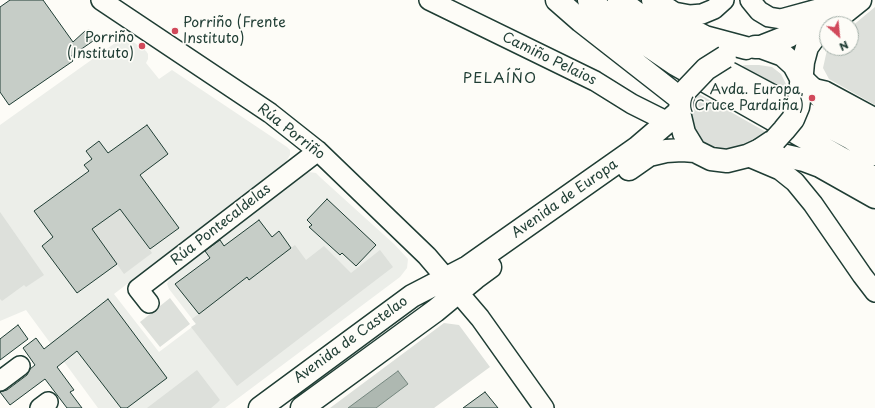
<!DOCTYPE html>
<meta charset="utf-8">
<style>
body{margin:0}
#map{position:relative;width:875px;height:408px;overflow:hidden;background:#fdfcf7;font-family:"Playpen Sans",sans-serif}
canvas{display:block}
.north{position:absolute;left:819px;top:16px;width:40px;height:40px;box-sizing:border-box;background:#fdfcf7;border:1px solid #a4b0a9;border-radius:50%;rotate:153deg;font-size:11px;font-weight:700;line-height:16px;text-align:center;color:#1f3d34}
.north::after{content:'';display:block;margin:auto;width:14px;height:18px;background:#d1495b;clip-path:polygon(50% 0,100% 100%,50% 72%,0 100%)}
</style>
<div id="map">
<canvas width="875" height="408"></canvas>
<div class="north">N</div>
</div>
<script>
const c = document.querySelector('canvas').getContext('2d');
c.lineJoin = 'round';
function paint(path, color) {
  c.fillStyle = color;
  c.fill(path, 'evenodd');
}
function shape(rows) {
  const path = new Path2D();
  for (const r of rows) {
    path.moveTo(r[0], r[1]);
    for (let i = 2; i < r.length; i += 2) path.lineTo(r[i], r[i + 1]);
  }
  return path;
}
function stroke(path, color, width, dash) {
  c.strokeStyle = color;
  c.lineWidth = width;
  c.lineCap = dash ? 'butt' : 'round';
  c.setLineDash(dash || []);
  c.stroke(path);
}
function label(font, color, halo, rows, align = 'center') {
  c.font = font + ' "Playpen Sans",sans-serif';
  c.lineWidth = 3.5;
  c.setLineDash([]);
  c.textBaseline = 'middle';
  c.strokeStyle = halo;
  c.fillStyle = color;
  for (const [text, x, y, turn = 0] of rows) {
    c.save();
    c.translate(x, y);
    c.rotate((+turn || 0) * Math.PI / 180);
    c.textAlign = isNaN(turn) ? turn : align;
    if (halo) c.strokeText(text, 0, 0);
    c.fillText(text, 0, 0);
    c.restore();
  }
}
const built = shape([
 [125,36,146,51,148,54,148,59,146,63,159,79,172,70,287,147,290,150,290,155,286,162,114,294,159,352,196,324,169,289,167,284,170,278,299,178,309,172,316,173,321,178,394,244,408,259,407,268,400,277,225,408,98,408,26,310,0,321,0,125]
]);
const green = shape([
 [875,7,875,105,829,79,823,68,827,50,829,48,851,48,851,27],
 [745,65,759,65,772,67,781,74,786,84,789,93,788,98,735,68],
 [699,94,766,132,758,140,742,148,728,151,715,151,696,141,690,112,693,102],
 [120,209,152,253,124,274,92,229],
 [0,212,44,275,26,287,24,285,2,301,0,299],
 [295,245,306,260,324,246,351,273,380,250,393,267,237,386,191,327,196,324,192,319,247,277,249,279],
 [170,298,190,324,160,347,140,322],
 [444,323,459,325,490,367,434,408,330,408],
 [197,370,220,400,217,403,211,408,147,408]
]);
const water = shape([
 [398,371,408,384,376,408,348,408,398,371]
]);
const building = shape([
 [10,0,43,0,73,42,85,31,89,30,93,33,94,37,93,41,70,57,73,61,9,105,0,92,0,7,10,0],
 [147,125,168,154,140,175,179,228,150,249,120,209,92,229,117,264,77,293,42,246,53,237,34,211,89,171,84,165,92,159,86,151,99,141,108,153,147,125],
 [327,199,376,245,356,266,342,253,340,255,309,227,312,225,307,220,327,199],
 [259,220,272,237,279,231,291,248,249,280,247,277,199,314,175,284,210,258,205,251,220,240,224,246,259,220],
 [108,299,167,378,127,408,121,408,77,351,57,367,74,390,70,392,82,408,67,408,45,379,10,405,0,392,7,390,27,375,30,369,35,365,23,348,36,338,44,349,108,299],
 [18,325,28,339,0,360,0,339,18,325],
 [485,392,498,408,463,408,485,392]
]);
const minor = shape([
 [101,0,270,113,318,151,427,256,480,318,544,408],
 [429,0,595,81,632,104,668,122],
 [750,0,759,11,769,17,781,19,825,7],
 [662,4,674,12,690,15,702,14,714,9,724,0],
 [812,88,825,91,875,118],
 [747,156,780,170,795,182,813,204,862,275,875,292],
 [149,303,138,289,318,151],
 [0,381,20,366],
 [40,408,48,402]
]);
const major = shape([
 [830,24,860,0],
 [755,47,761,47,783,55,794,65,801,78],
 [761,47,789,36,805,25,838,0],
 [801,84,803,62,807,47,815,36,827,26],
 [682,101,679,112,684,133,695,151,711,159,727,161,747,156,760,150,775,140],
 [629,169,649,155,666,151,682,150,695,151],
 [260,408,412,296,468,267,475,262,637,148,679,112],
 [302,408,435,311,475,278,490,267]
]);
const highway = shape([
 [557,0,581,21,682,100],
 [589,0,634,36,675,64,846,161,875,179],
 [619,0,670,38,729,73,851,138,875,154],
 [653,0,676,22,705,37,746,48],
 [801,78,828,104,839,113,875,133],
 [760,150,804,160,820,166,875,197]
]);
const majorBridge = shape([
 [686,90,706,69,725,57],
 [775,140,784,130,793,119,798,107,800,94]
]);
const markers = [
 [175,31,4,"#d1495b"],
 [142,46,4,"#d1495b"],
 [812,98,4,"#d1495b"]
];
const poiNames = [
 ["Porriño (Frente",183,23,"left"],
 ["Instituto)",183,39,"left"],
 ["Porriño",134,38],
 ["(Instituto)",134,54],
 ["Avda. Europa,",804,90],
 ["(Cruce Pardaiña)",804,106]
];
const streetNames = [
 ["Camiño Pelaios",549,59,26],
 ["Rúa Porriño",291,132,38],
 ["Avenida de Europa",565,199,-35],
 ["Rúa Pontecaldelas",221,225,-38],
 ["Avenida de Castelao",351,340,-36]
];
const neighbourhoodNames = [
 ["PELAÍÑO",500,79]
];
paint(built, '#eceee9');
paint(green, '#dde0db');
paint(water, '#aeb8b1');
stroke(water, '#75877f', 1);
paint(building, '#c6cdc7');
stroke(building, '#1f3d34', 1);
stroke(minor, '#1f3d34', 22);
stroke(major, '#1f3d34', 25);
stroke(highway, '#1f3d34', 25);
stroke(minor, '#fdfcf7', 19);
stroke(major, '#fdfcf7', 22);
stroke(highway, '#fdfcf7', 22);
stroke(majorBridge, '#1f3d34', 25, []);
stroke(majorBridge, '#fdfcf7', 22);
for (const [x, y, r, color] of markers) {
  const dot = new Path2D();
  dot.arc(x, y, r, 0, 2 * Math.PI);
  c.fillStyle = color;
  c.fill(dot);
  stroke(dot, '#fdfcf7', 1.5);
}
label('14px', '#1f3d34', '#fdfcf7', poiNames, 'right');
label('14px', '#1f3d34', '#fdfcf7', streetNames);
c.letterSpacing = '1px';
label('15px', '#1f3d34', '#fdfcf7', neighbourhoodNames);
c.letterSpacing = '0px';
</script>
